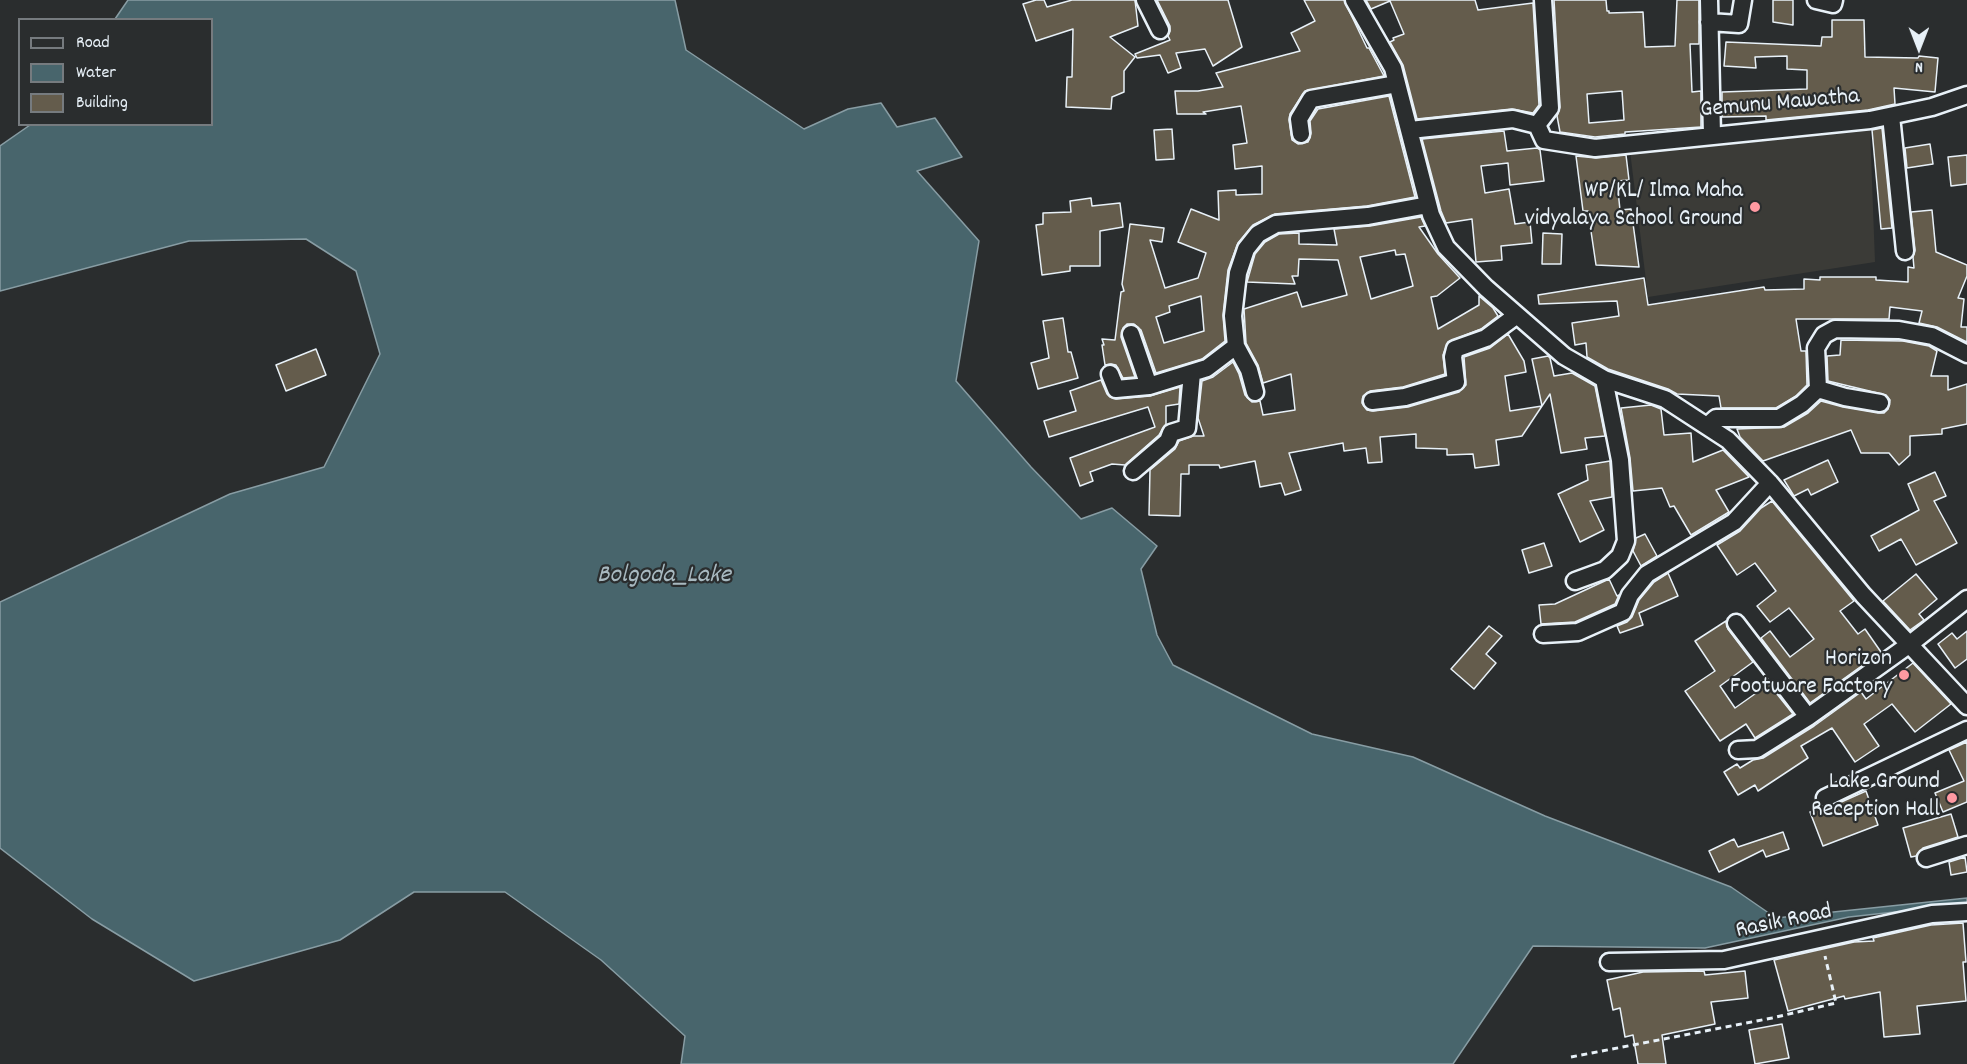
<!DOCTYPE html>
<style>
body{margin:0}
#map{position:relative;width:1967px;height:1064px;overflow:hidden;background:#2a2d2e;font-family:Dekko,sans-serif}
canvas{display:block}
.legend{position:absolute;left:18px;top:18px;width:195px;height:108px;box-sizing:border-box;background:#2a2d2e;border:2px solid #767b7f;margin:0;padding:8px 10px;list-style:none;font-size:18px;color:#e8f1f8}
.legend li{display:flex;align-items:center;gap:12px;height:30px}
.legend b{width:30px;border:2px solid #767b7f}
.north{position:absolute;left:1889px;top:18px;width:60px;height:60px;-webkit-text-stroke:4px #2a2d2e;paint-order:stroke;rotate:180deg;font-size:16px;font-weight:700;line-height:24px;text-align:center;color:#e8f1f8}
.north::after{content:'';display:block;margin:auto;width:21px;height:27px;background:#e8f1f8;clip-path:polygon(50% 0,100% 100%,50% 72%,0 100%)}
</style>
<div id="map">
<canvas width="1967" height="1064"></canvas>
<ul class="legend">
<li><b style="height:8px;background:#2a2d2e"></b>Road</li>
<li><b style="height:16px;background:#48656c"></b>Water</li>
<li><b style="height:16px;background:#645c4c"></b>Building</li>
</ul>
<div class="north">N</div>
</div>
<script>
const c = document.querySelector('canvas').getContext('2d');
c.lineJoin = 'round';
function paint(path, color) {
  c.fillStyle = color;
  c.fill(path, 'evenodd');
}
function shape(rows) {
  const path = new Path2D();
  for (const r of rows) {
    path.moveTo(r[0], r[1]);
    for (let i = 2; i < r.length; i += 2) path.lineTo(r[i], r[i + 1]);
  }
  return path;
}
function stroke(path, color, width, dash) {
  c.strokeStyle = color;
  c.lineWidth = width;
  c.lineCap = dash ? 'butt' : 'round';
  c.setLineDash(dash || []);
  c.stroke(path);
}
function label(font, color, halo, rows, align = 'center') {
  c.font = font + ' Dekko,sans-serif';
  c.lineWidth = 4.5;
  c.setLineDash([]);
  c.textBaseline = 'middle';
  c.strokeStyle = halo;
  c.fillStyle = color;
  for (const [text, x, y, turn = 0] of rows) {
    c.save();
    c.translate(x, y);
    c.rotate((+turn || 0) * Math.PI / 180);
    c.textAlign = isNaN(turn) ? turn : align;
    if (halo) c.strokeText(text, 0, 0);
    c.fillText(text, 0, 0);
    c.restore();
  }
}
const built = shape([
 [1870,127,1875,262,1648,297,1630,151]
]);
const water = shape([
 [128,0,675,0,686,50,804,129,848,109,881,103,897,127,935,118,962,157,917,171,979,241,956,381,1031,467,1081,519,1112,508,1157,546,1141,569,1157,635,1173,665,1312,734,1413,757,1545,816,1731,887,1776,918,1967,898,1967,904,1849,917,1705,948,1533,946,1453,1064,681,1064,685,1036,601,960,505,892,414,892,340,940,194,981,92,919,0,848,0,602,230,494,324,467,380,354,356,271,306,239,189,241,0,291,0,146,30,125,212,124,212,20,115,19,128,0]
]);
const building = shape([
 [1036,0,1044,0,1047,7,1072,0,1135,0,1138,26,1110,37,1135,57,1124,71,1124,92,1112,97,1111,109,1066,107,1067,77,1072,77,1073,29,1036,41,1023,4,1036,0],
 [1157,0,1228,0,1242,47,1213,66,1205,49,1176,53,1181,68,1168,73,1160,55,1137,58,1135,54,1170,40,1168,36,1170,31,1170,26,1157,0],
 [1304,0,1344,0,1367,48,1369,48,1384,76,1305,91,1290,114,1289,120,1292,140,1298,144,1308,142,1311,133,1310,121,1318,109,1389,96,1415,197,1367,206,1275,214,1253,225,1238,243,1228,270,1223,315,1225,341,1202,359,1156,373,1141,330,1134,324,1127,324,1123,328,1121,337,1135,377,1123,378,1116,365,1111,364,1105,365,1102,345,1104,345,1102,339,1115,340,1121,292,1124,291,1122,284,1130,224,1164,228,1162,242,1150,240,1165,288,1198,278,1206,253,1178,242,1191,209,1219,220,1218,191,1236,190,1236,195,1262,194,1262,166,1235,169,1233,145,1247,143,1241,106,1203,112,1206,114,1177,114,1175,91,1198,91,1223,87,1216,73,1300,51,1291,33,1315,21,1304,0],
 [1201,296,1204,331,1164,343,1156,317,1170,312,1169,306,1201,296],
 [1366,0,1475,0,1478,10,1533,3,1539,105,1533,113,1512,109,1417,119,1403,65,1390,42,1394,40,1393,38,1404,34,1390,1,1371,9,1366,0],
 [1554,0,1606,0,1607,11,1609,11,1609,13,1643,12,1645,47,1675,46,1677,0,1699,0,1699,44,1690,44,1692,92,1701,91,1701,127,1625,132,1625,134,1595,137,1560,132,1557,116,1560,107,1554,0],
 [1622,91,1624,120,1589,123,1587,94,1622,91],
 [1773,0,1793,0,1793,25,1773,22,1773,0],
 [1832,20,1864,20,1865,57,1918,58,1919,56,1938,58,1935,92,1894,88,1895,104,1868,110,1766,120,1766,116,1722,117,1722,92,1807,89,1807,70,1787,69,1787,56,1755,57,1756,68,1724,66,1726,42,1821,46,1822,37,1832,37,1832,20],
 [1882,128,1892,228,1881,229,1872,130,1882,128],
 [1172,129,1174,159,1156,160,1154,130,1172,129],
 [1504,131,1507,151,1537,148,1540,150,1544,181,1510,185,1508,163,1481,166,1485,193,1509,189,1515,224,1530,222,1532,243,1501,246,1502,260,1476,262,1472,219,1446,223,1441,211,1422,139,1504,131],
 [1930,144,1933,164,1907,168,1905,148,1930,144],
 [1626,155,1629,180,1617,181,1620,210,1631,209,1639,267,1596,265,1588,211,1583,211,1576,156,1596,158,1626,155],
 [1967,155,1967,184,1951,186,1948,157,1967,155],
 [1091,198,1092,206,1120,203,1123,227,1100,231,1100,266,1070,266,1070,271,1042,275,1036,225,1043,224,1043,213,1071,212,1070,201,1091,198],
 [1932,210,1936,252,1967,265,1967,276,1958,298,1964,299,1961,327,1967,327,1967,342,1937,327,1919,323,1922,311,1890,307,1889,319,1796,319,1801,351,1806,351,1807,385,1796,396,1776,408,1721,408,1719,396,1677,394,1668,389,1608,369,1587,357,1586,343,1575,345,1572,323,1619,316,1617,301,1539,304,1538,295,1644,278,1648,305,1764,287,1765,290,1804,289,1804,279,1820,280,1820,277,1876,277,1876,280,1908,282,1908,267,1914,268,1913,257,1915,250,1911,212,1932,210],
 [1421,217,1425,226,1419,227,1438,254,1460,278,1437,296,1431,297,1438,329,1479,305,1479,296,1493,308,1498,316,1481,329,1448,342,1443,355,1445,374,1403,387,1370,391,1363,396,1362,403,1367,410,1373,411,1408,407,1459,392,1466,385,1464,357,1490,348,1508,334,1524,361,1526,372,1505,376,1510,411,1542,406,1522,436,1496,440,1499,465,1475,468,1473,454,1447,455,1447,449,1416,448,1416,434,1380,437,1382,462,1368,463,1366,448,1344,451,1343,443,1289,453,1301,490,1285,495,1281,483,1260,487,1255,461,1220,468,1219,465,1189,465,1189,474,1181,474,1180,516,1149,515,1150,470,1175,449,1179,441,1193,436,1204,436,1198,418,1202,381,1213,377,1233,362,1239,374,1245,395,1252,402,1260,401,1263,415,1295,410,1291,374,1263,383,1258,365,1246,343,1244,309,1297,292,1302,307,1347,295,1338,260,1299,259,1298,276,1292,276,1295,284,1247,282,1255,254,1265,242,1279,234,1299,233,1299,244,1337,245,1334,229,1370,226,1421,217],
 [1395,250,1396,255,1405,254,1413,286,1371,299,1360,257,1395,250],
 [1543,233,1562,234,1561,264,1542,264,1543,233],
 [1063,318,1068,352,1071,352,1078,378,1038,389,1031,363,1049,358,1043,321,1063,318],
 [1841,340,1903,341,1929,346,1937,351,1931,376,1948,376,1948,390,1967,384,1967,424,1942,429,1942,434,1910,436,1910,455,1899,465,1889,453,1861,453,1851,430,1763,461,1740,437,1737,429,1784,427,1808,413,1821,401,1843,407,1878,413,1884,413,1888,409,1890,400,1886,395,1828,381,1827,356,1840,355,1841,340],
 [316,349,326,375,286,391,276,365,316,349],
 [1548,356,1550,358,1554,376,1572,373,1595,386,1605,436,1585,438,1587,449,1561,453,1550,394,1542,406,1532,359,1548,356],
 [1101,380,1107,394,1110,397,1116,399,1150,396,1180,387,1179,404,1166,406,1166,424,1159,435,1125,465,1112,464,1090,472,1093,481,1080,486,1070,458,1155,427,1148,407,1049,437,1044,421,1076,411,1070,391,1101,380],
 [1651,405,1661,409,1664,435,1691,433,1693,462,1723,450,1749,477,1716,490,1729,512,1691,535,1674,506,1670,507,1662,488,1633,491,1630,458,1621,408,1651,405],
 [1828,460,1838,482,1811,495,1808,489,1794,496,1784,480,1828,460],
 [1610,461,1612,497,1590,501,1604,530,1580,542,1558,494,1588,480,1586,465,1610,461],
 [1935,472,1946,496,1934,501,1957,543,1916,565,1901,539,1879,551,1871,536,1919,510,1908,484,1935,472],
 [1772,501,1854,601,1840,611,1858,634,1865,629,1881,652,1810,703,1761,638,1770,631,1790,657,1814,639,1789,608,1770,622,1757,606,1776,591,1755,563,1737,575,1717,545,1740,531,1761,508,1772,501],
 [1645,534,1657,556,1641,566,1633,551,1636,538,1645,534],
 [1544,543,1552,566,1529,573,1522,550,1544,543],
 [1668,573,1678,596,1639,613,1643,625,1620,633,1617,626,1627,622,1632,617,1639,600,1654,582,1668,573],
 [1916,574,1937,599,1919,614,1924,620,1910,630,1883,601,1916,574],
 [1609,579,1617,596,1619,595,1615,604,1575,622,1541,624,1539,605,1555,604,1609,579],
 [1726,621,1728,629,1753,662,1720,686,1735,708,1769,684,1793,714,1755,738,1746,724,1720,741,1685,691,1715,671,1695,641,1726,621],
 [1489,626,1502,636,1486,654,1496,663,1474,689,1451,669,1489,626],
 [1967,631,1967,659,1955,668,1938,644,1952,633,1957,639,1967,631],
 [1913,663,1951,704,1915,732,1892,704,1864,724,1879,746,1855,762,1832,728,1801,746,1808,758,1758,791,1755,785,1738,795,1724,772,1737,764,1740,768,1753,760,1763,758,1814,726,1861,692,1866,699,1913,663],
 [1967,742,1967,802,1943,812,1935,793,1964,781,1949,750,1967,742],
 [1866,791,1878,825,1823,846,1810,812,1821,808,1830,807,1866,791],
 [1951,814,1958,837,1923,848,1916,856,1911,857,1903,828,1951,814],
 [1783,832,1789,849,1766,857,1763,850,1719,872,1709,851,1734,839,1738,847,1783,832],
 [1965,857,1967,872,1951,875,1949,862,1965,857],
 [1963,923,1966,962,1963,962,1966,1001,1917,1006,1920,1034,1884,1037,1880,992,1845,999,1844,996,1788,1011,1774,960,1854,942,1874,941,1873,938,1931,925,1963,923],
 [1704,971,1705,975,1745,971,1748,998,1711,1002,1715,1024,1662,1035,1666,1064,1638,1064,1633,1035,1625,1037,1620,1008,1613,1010,1607,980,1643,972,1704,971],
 [1782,1024,1789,1058,1755,1064,1749,1030,1782,1024]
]);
const path = shape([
 [1571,1057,1772,1018,1836,1003,1825,956]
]);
const minor = shape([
 [1145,0,1160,30],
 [1354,0,1393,68,1431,215,1446,247,1486,288,1564,356,1604,379,1665,399,1728,440,1770,483,1863,595,1967,706],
 [1709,0,1712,135],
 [1816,0,1833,4,1834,0],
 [1709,22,1739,24,1743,0],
 [1891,116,1905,251],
 [1537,125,1544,140,1595,148,1870,120,1932,107,1967,95],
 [1410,130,1513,119,1537,125,1550,108,1543,0],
 [1301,134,1299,119,1311,99,1397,84],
 [1131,334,1149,386,1207,368,1236,346],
 [1110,374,1116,389,1149,386],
 [1818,389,1816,348,1824,335,1835,329,1899,330,1932,336,1967,354],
 [1255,392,1249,370,1236,346,1233,316,1238,273,1246,249,1258,234,1276,224,1368,216,1428,205],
 [1372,401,1405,397,1456,382,1453,357,1455,349,1486,338,1517,315],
 [1707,426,1716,418,1779,418,1802,404,1818,389,1845,397,1880,403],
 [1133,471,1168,441,1171,433,1187,428,1192,373],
 [1575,581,1605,570,1620,556,1626,541,1620,460,1604,379],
 [1736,623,1808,717],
 [1543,634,1578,632,1623,612,1630,595,1647,574,1734,522,1770,483],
 [1738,750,1757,749,1808,717,1910,644,1967,599],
 [1825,798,1967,730],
 [1926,858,1967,845],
 [1609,962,1724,960,1932,914,1967,912]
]);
const markers = [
 [1755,207,6,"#ff9aa2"],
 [1904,675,6,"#ff9aa2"],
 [1952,798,6,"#ff9aa2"]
];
const streetNames = [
 ["Gemunu Mawatha",1780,105,-5],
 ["Rasik Road",1784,923,-12]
];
const poiNames = [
 ["WP/KL/ Ilma Maha",1743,193],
 ["vidyalaya School Ground",1743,221],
 ["Horizon",1892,661],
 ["Footware Factory",1892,689],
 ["Lake Ground",1940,784],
 ["Reception Hall",1940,812]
];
const waterNames = [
 ["Bolgoda_Lake",664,577]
];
paint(built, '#3b3b37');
paint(water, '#48656c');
stroke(water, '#889da4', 1.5);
paint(building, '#645c4c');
stroke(building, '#e8f1f8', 1.5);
stroke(minor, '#e8f1f8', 21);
stroke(path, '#e8f1f8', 3, [6, 4.5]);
stroke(minor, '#2a2d2e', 16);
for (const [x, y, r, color] of markers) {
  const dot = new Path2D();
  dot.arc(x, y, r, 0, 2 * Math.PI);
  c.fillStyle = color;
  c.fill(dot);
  stroke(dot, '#2a2d2e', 2);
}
label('24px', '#e8f1f8', '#2a2d2e', streetNames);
label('24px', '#e8f1f8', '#2a2d2e', poiNames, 'right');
label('italic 26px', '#a8b9c0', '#2a2d2e', waterNames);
</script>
